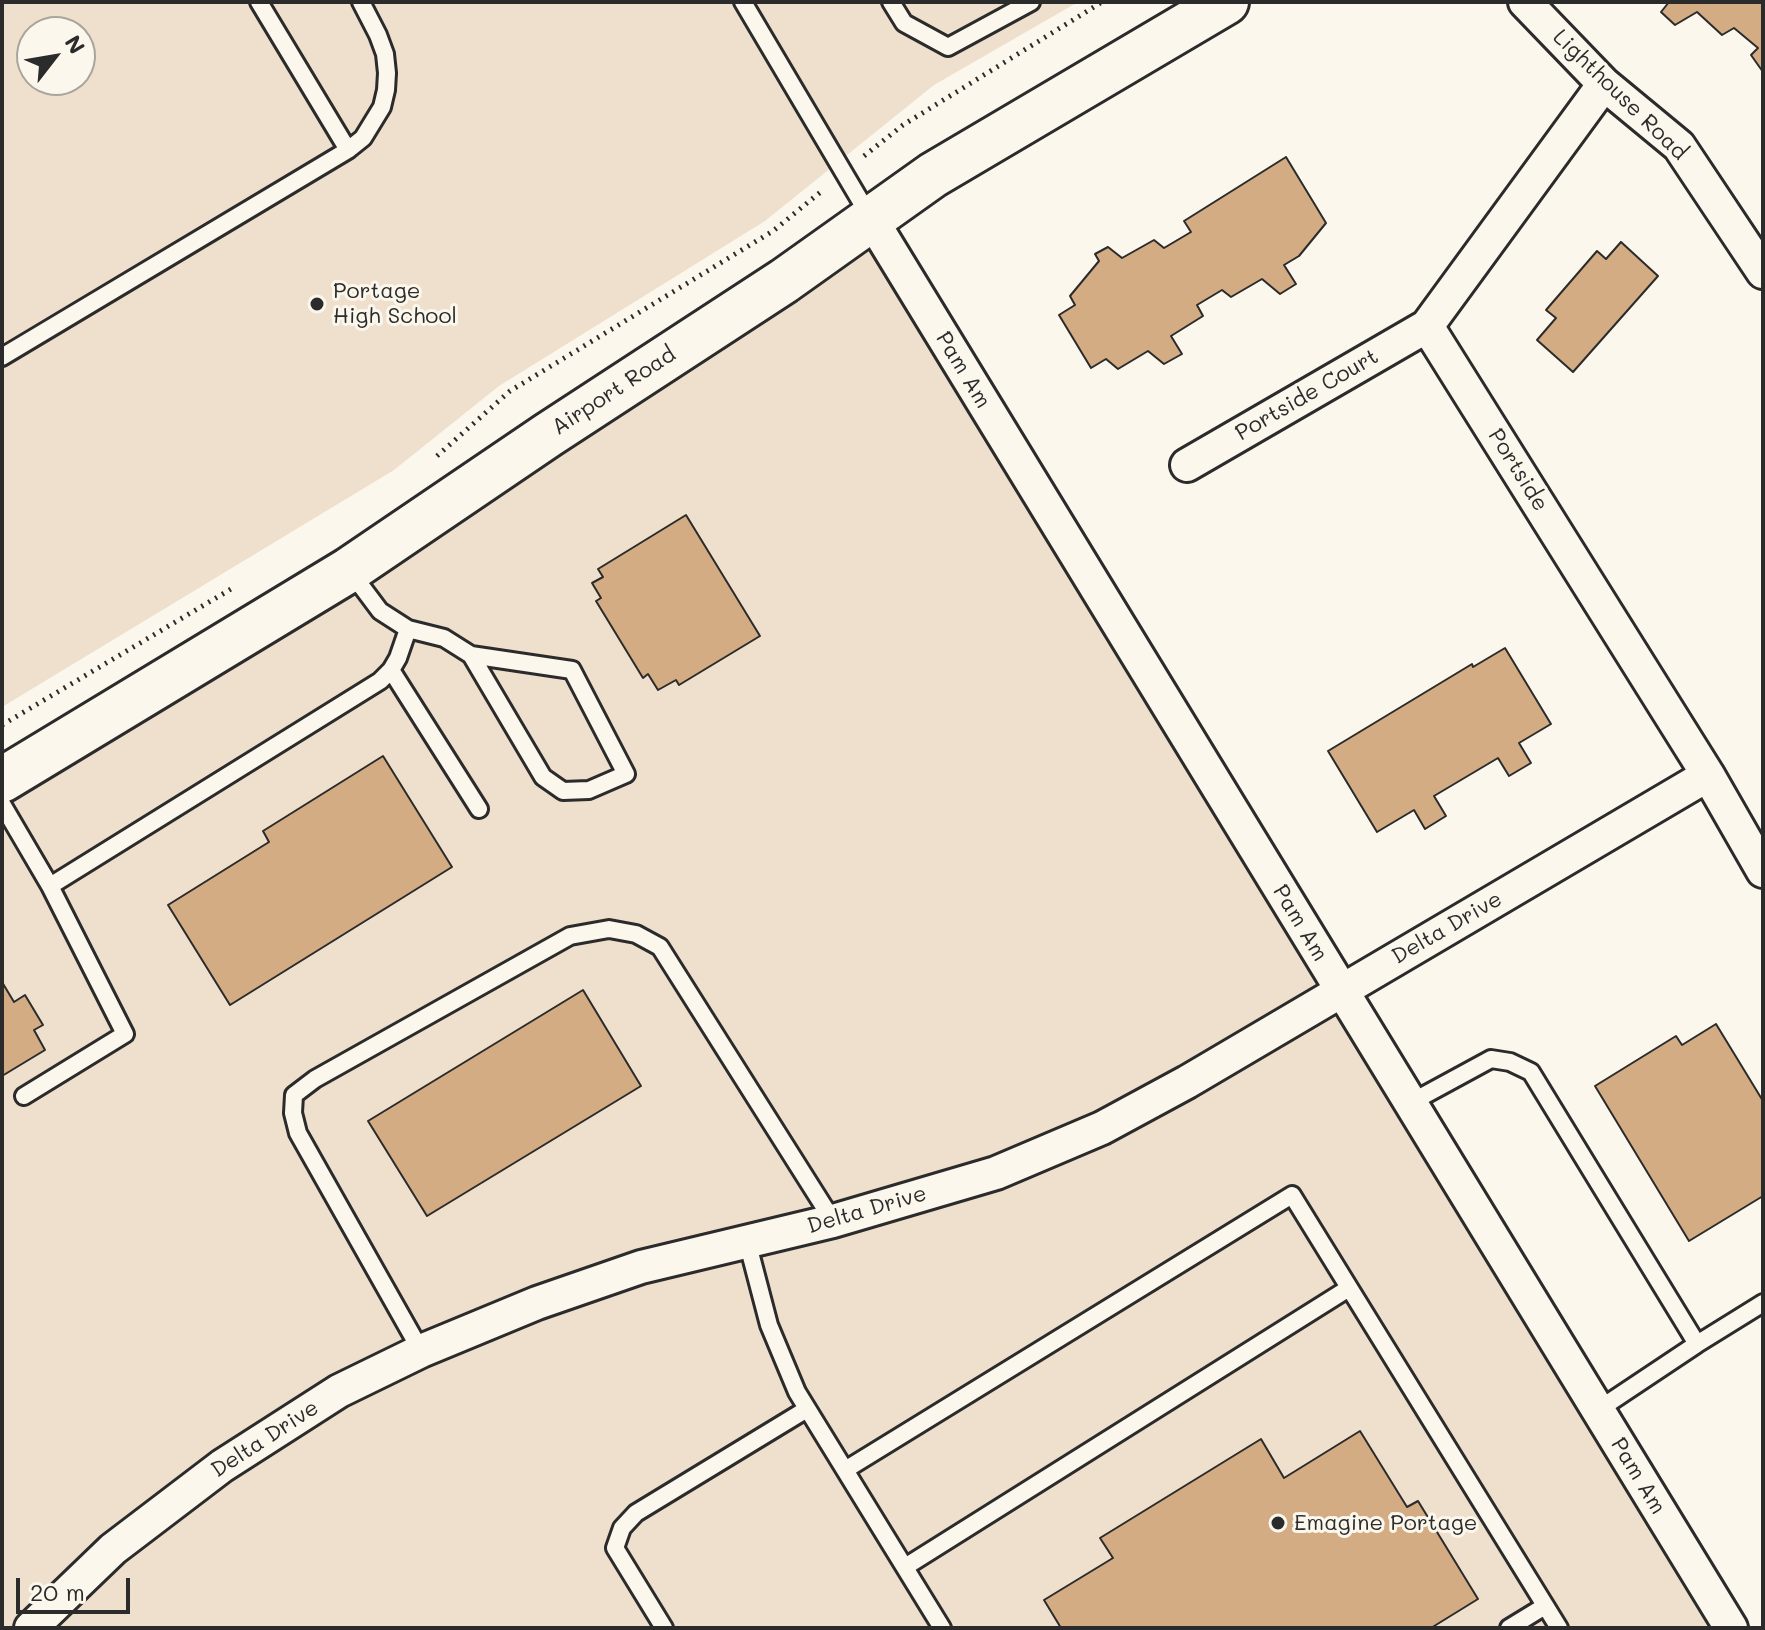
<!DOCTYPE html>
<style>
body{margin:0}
#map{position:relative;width:1765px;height:1630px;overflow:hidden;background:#fbf7ec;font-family:Mali,sans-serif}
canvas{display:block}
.frame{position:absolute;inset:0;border:4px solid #2b2b2b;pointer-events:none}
.north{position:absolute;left:16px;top:16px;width:80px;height:80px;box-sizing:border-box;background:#fbf7ec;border:2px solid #a8a59f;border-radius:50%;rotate:59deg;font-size:22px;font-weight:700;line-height:32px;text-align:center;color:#2b2b2b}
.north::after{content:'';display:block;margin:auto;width:28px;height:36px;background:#2b2b2b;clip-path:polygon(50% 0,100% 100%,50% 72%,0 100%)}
.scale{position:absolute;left:16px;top:1578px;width:114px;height:36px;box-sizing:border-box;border:4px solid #2b2b2b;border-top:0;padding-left:10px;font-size:24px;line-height:28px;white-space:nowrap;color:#2b2b2b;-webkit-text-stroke:6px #fbf7ec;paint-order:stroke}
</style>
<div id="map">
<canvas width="1765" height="1630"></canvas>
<div class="frame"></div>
<div class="north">N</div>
<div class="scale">20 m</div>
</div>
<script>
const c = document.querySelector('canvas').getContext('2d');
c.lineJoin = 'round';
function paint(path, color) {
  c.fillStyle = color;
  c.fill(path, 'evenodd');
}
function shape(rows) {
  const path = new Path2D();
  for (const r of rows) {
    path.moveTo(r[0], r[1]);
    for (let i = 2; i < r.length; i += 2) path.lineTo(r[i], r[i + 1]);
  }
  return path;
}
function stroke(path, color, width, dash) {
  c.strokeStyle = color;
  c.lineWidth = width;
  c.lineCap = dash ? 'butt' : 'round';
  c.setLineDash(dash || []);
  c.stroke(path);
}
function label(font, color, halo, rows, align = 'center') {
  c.font = font + ' Mali,sans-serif';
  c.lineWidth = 6;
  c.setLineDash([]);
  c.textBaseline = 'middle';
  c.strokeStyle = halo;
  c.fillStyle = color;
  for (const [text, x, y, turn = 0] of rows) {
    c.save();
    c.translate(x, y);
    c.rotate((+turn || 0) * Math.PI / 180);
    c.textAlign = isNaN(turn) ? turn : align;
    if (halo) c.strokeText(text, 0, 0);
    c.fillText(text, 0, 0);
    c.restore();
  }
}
const built = shape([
 [2,2,1078,2,934,85,765,221,499,386,394,470,2,707],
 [32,32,80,32,80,80,32,80],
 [868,248,1710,1628,2,1628,2,793]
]);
const building = shape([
 [1669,2,1763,2,1763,72,1751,55,1758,48,1734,28,1722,35,1697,12,1675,25,1661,12,1669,2],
 [1286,157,1326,223,1299,256,1284,265,1296,284,1280,294,1262,279,1231,297,1222,290,1197,305,1203,316,1171,336,1182,354,1164,364,1148,351,1118,369,1106,359,1091,368,1059,315,1075,305,1070,296,1099,261,1095,254,1108,247,1122,258,1154,240,1164,248,1191,232,1184,221,1286,157],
 [1621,242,1658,276,1573,372,1537,340,1556,318,1546,310,1597,251,1606,259,1621,242],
 [686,515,760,636,679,685,676,680,658,690,648,674,643,678,596,601,601,598,592,583,603,577,598,569,686,515],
 [1505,648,1551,724,1519,743,1531,763,1509,776,1498,758,1434,796,1446,816,1425,829,1414,810,1377,832,1328,751,1472,664,1473,667,1505,648],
 [383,756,452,867,230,1005,168,905,269,842,263,831,383,756],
 [2,982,14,1002,25,995,43,1025,34,1030,45,1050,2,1076,2,982],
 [583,990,641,1086,427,1216,368,1121,583,990],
 [1716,1024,1763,1101,1763,1196,1689,1241,1595,1086,1676,1036,1682,1045,1716,1024],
 [1360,1431,1407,1507,1418,1501,1478,1599,1431,1628,1061,1628,1044,1600,1113,1558,1100,1538,1261,1439,1284,1478,1360,1431]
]);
const path = shape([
 [864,156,903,125,1102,2],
 [437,456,510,391,773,231,823,190],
 [2,725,231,589]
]);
const lane = shape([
 [259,2,348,150],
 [743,2,870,217],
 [891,2,904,23,948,47,1031,2],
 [2,357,348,150,363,138,382,107,386,90,387,73,385,54,378,35,361,2],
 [350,571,380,611,408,629,444,638,471,655,572,670,626,774,589,790,563,791,543,777,471,655],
 [391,670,479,809],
 [2,804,50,886,125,1034,24,1096],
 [50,886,380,681,391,670,398,658,408,629],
 [1410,1103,1491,1059,1510,1062,1531,1072,1697,1344],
 [747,1241,769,1325,797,1392,942,1628],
 [421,1351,298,1133,293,1113,294,1095,315,1079,570,936,609,929,636,934,660,947,833,1221],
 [1598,1410,1697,1344,1763,1303],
 [845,1470,1292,1195,1559,1628],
 [905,1567,1349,1288],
 [664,1628,615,1548,622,1528,636,1513,807,1409],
 [1509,1628,1545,1606]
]);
const street = shape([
 [1525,2,1604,84,1679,146,1763,272],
 [1604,84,1427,326,1708,775,1763,871],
 [870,217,1731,1628],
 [1187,465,1427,326],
 [31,1628,113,1549,222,1466,339,1391,421,1351,537,1303,641,1267,833,1221,996,1173,1102,1128,1187,1082,1708,775]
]);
const secondary = shape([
 [2,780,349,570,548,435,784,281,933,175,1226,2]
]);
const markers = [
 [317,304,8,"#2b2b2b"],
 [1278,1523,8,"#2b2b2b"]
];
const streetNames = [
 ["Lighthouse Road",1620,95,44],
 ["Pam Am",963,370,59],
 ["Airport Road",614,391,-33],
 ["Portside Court",1307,395,-30],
 ["Portside",1518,470,58],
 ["Pam Am",1300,923,59],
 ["Delta Drive",1447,928,-30],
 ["Delta Drive",867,1210,-16],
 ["Delta Drive",265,1439,-33],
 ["Pam Am",1638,1476,59]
];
const poiNames = [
 ["Portage",333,291],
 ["High School",333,316],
 ["Emagine Portage",1294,1523]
];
paint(built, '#efe0cd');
paint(building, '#d3ac84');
stroke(building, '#2b2b2b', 2);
stroke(lane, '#2b2b2b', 22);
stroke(street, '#2b2b2b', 38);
stroke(secondary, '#2b2b2b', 50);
stroke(path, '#2b2b2b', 5, [2, 6]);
stroke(lane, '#fbf7ec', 16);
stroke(street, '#fbf7ec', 32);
stroke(secondary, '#fbf7ec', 44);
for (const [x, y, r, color] of markers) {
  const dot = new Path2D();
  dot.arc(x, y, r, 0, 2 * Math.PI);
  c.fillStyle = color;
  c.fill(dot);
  stroke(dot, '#fbf7ec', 3);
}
label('22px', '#2b2b2b', '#fbf7ec', streetNames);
label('22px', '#2b2b2b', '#fbf7ec', poiNames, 'left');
</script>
